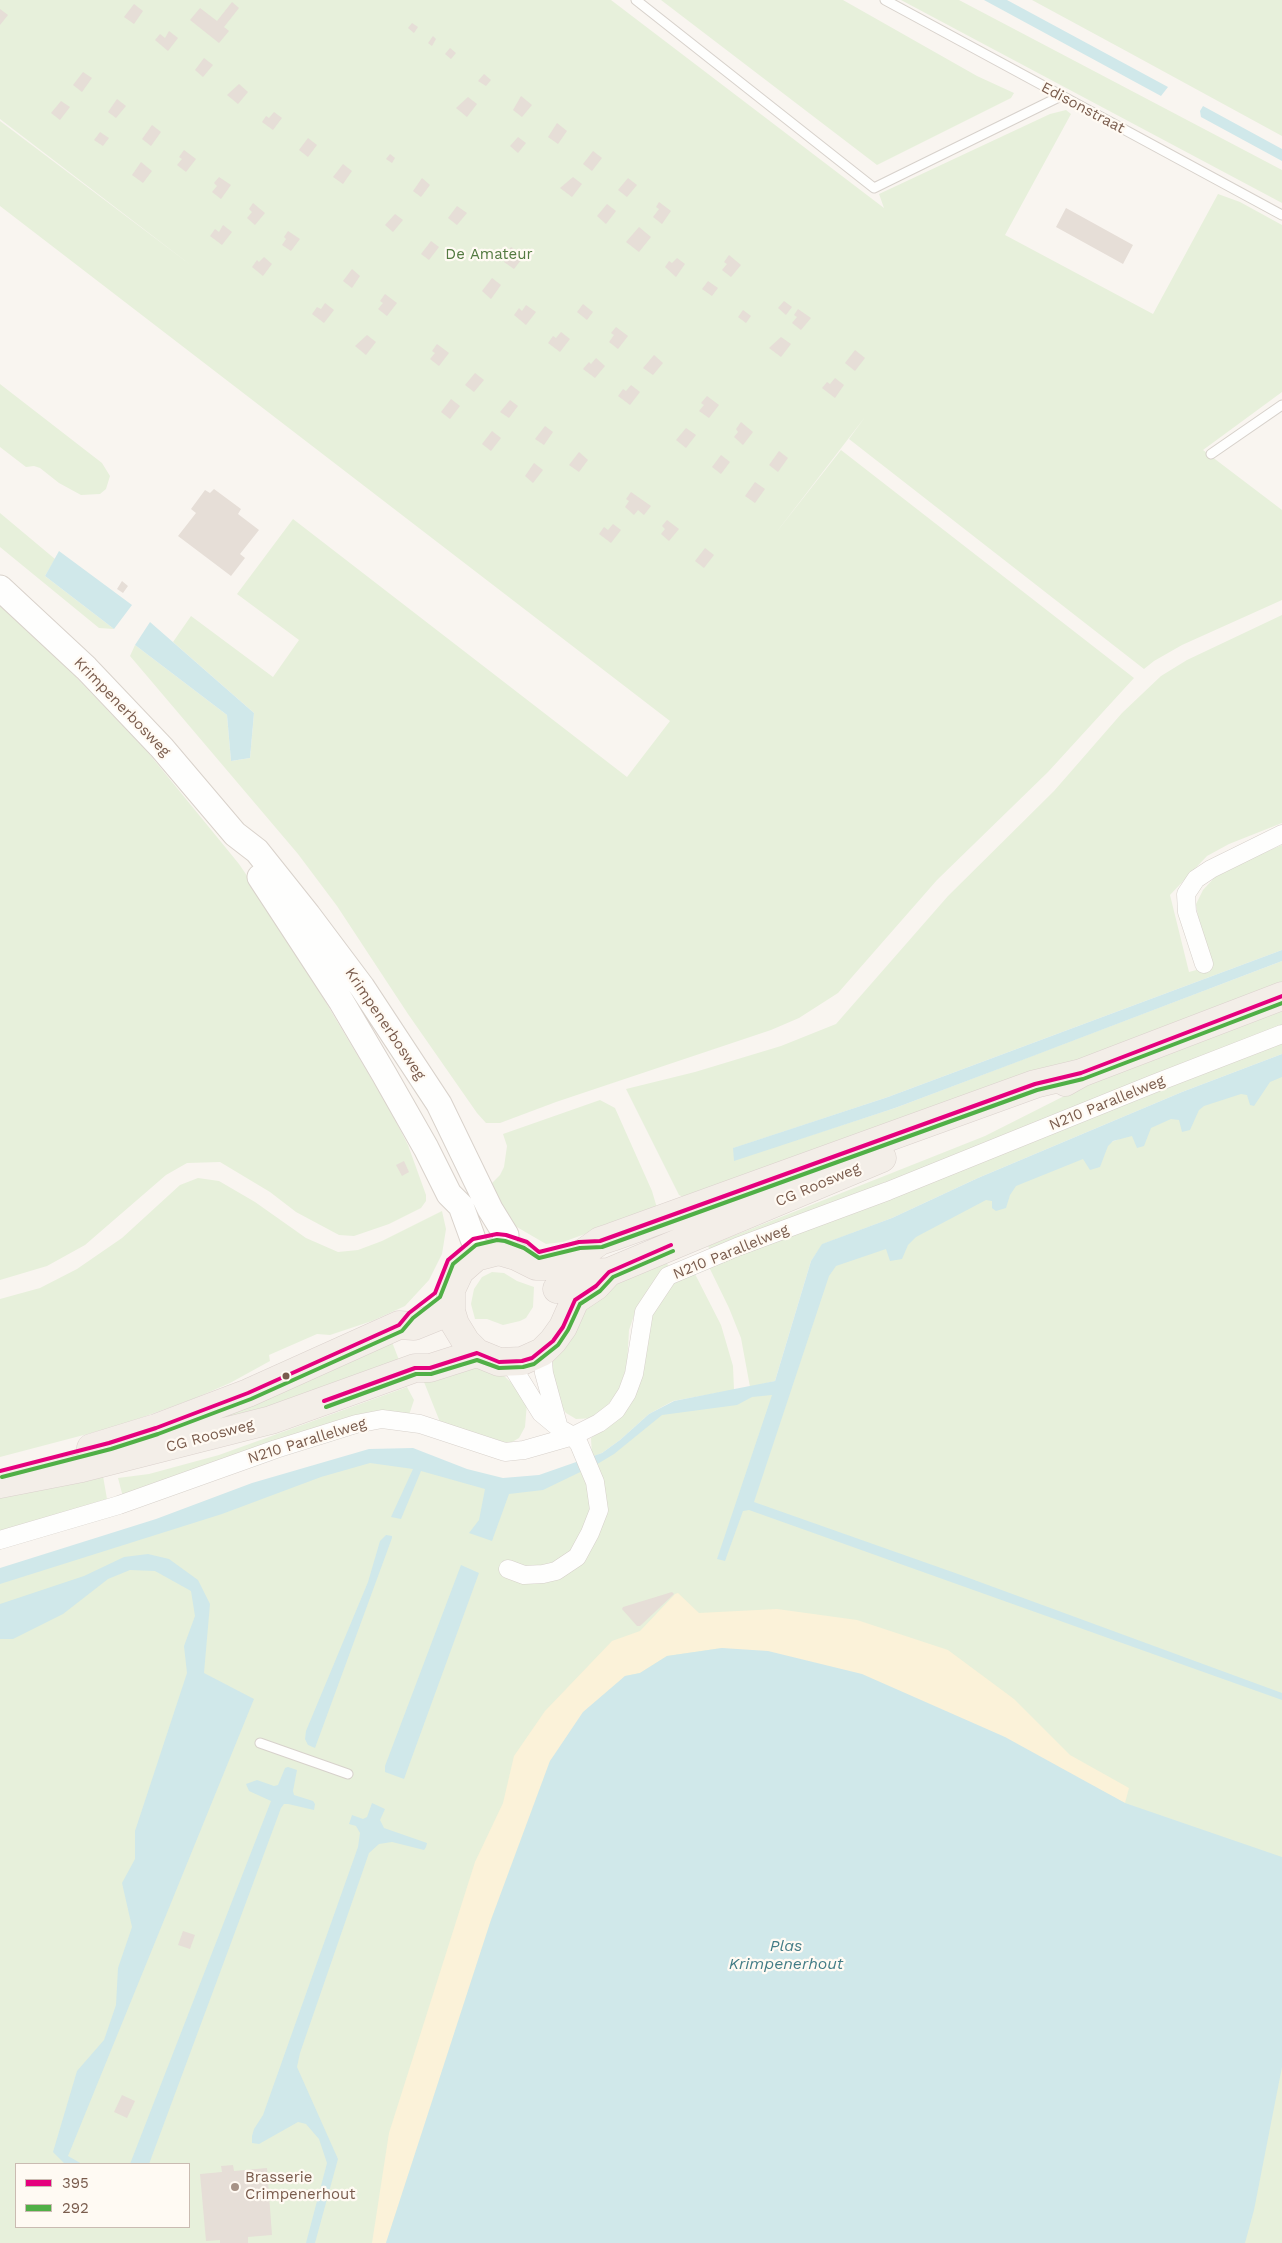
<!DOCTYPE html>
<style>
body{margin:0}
#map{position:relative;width:1282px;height:2243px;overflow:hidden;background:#f9f5f0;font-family:"Work Sans",sans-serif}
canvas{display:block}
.legend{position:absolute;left:15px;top:2163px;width:175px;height:65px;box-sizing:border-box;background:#fffaf3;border:1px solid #cabbb1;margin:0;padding:6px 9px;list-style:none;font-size:15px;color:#7a5c4d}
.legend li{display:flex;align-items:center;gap:10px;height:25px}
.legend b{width:25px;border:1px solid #cabbb1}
</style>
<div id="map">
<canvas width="1282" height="2243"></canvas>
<ul class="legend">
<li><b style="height:6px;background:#e5007d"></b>395</li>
<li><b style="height:6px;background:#50af46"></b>292</li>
</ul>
</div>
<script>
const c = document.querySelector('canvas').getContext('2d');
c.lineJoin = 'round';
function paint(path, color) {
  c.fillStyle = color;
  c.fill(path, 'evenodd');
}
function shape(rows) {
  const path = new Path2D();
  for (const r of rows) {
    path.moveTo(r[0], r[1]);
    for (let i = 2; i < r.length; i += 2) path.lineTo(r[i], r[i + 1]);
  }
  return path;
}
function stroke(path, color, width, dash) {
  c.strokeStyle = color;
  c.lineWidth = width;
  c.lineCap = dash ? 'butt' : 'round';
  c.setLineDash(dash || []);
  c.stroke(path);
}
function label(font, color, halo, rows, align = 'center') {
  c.font = font + ' "Work Sans",sans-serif';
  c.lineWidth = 4.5;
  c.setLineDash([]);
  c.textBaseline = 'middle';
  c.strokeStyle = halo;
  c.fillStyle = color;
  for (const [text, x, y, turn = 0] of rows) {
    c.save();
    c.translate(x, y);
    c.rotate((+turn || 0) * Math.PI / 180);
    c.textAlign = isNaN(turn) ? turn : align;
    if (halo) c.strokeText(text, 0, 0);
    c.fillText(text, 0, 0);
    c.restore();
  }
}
const green = shape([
 [0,0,611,0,884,208,879,194,1050,114,1066,110,1071,114,1005,235,1153,314,1218,194,1240,202,1282,225,1282,392,1203,450,1282,510,1282,600,1182,645,1154,661,1144,669,849,439,865,417,775,534,841,450,1134,678,1048,772,937,880,838,993,799,1018,771,1030,556,1102,500,1123,486,1123,477,1113,408,1014,337,906,298,854,130,656,135,645,227,715,231,761,250,758,254,713,173,642,191,616,273,677,299,640,237,594,293,519,627,777,670,721,0,206,0,121,192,266,0,119],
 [661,0,843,0,977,76,1014,93,1011,98,877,165],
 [901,0,959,0,1282,170,1282,203],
 [1032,0,1282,0,1282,136,1128,52],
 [0,384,102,463,110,476,106,489,100,494,81,495,59,483,40,468,34,466,26,467,0,447],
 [0,513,55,559,45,576,114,629,99,628,0,547],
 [0,604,50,650,146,750,239,864,273,914,389,1108,408,1145,426,1195,426,1201,421,1208,389,1224,354,1236,339,1235,296,1212,270,1192,220,1162,187,1163,166,1175,85,1245,47,1266,0,1280],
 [1282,615,1282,823,1229,844,1207,856,1170,895,1189,972,1211,966,1202,942,1196,904,1203,890,1215,877,1231,867,1282,845,1282,950,888,1097,734,1148,734,1160,895,1108,1282,961,1282,984,914,1124,683,1197,679,1195,626,1089,695,1072,781,1046,836,1024,948,896,1054,791,1122,713,1161,676,1187,660],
 [1282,1008,1282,1027,817,1216,710,1250,708,1246,985,1136,1086,1085],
 [1282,1041,1282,1054,1182,1092,978,1178,892,1218,823,1244,811,1261,775,1381,750,1387,741,1338,729,1308,709,1267],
 [1282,1072,1282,2243,0,2243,0,1574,333,1466,401,1456,512,1488,613,1450,658,1414,783,1389,829,1258],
 [16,2164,189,2164,189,2227,16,2227],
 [600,1100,615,1108,652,1191,657,1208,563,1242,546,1244,510,1223,488,1187,500,1175,504,1167,507,1146,503,1134],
 [198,1178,219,1181,255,1202,306,1238,338,1252,358,1250,382,1241,442,1211,446,1229,442,1254,429,1280,405,1306,372,1321,330,1335,317,1334,269,1355,270,1361,230,1383,193,1399,118,1426,0,1457,0,1299,40,1288,77,1269,122,1238,180,1185],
 [667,1263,669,1268,636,1310,629,1330,627,1366,618,1392,597,1418,576,1419,566,1413,562,1407,552,1370,553,1358,581,1306,625,1279],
 [492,1272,504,1273,517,1281,534,1287,533,1307,526,1318,520,1321,503,1325,487,1319,475,1319,471,1304,474,1289,482,1277],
 [695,1274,721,1325,733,1366,734,1390,673,1401,649,1414,620,1440,602,1453,592,1457,591,1438,612,1423,647,1314,664,1287],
 [392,1342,399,1360,313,1394,129,1445],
 [473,1365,502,1374,518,1389,527,1403,525,1427,519,1438,512,1442,506,1444,440,1422,422,1377],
 [407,1387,414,1400,408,1418,123,1497,118,1478,149,1474,219,1455],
 [103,1476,107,1499,0,1533,0,1493]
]);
const sand = shape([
 [678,1593,699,1613,777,1609,857,1620,948,1650,1014,1699,1070,1755,1129,1788,1125,1803,1076,1777,722,1648,667,1656,640,1673,625,1676,550,1761,491,1920,386,2243,372,2243,389,2133,475,1862,503,1803,514,1756,545,1711,612,1641,640,1631,675,1594]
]);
const water = shape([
 [984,0,1007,0,1168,87,1161,96],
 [1203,106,1282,149,1282,161,1201,117,1200,111],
 [59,551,132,605,114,629,45,576],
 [150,622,254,713,250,758,231,761,227,715,135,645],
 [1282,950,1282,961,1025,1059,895,1108,734,1161,733,1148,888,1097],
 [1282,1054,1282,1077,1270,1082,1254,1106,1250,1105,1247,1095,1241,1094,1204,1106,1199,1110,1190,1130,1182,1132,1179,1120,1171,1119,1151,1128,1144,1146,1137,1148,1132,1136,1113,1141,1108,1146,1100,1167,1090,1170,1083,1159,1016,1186,1010,1195,1006,1208,996,1211,992,1208,992,1201,986,1200,916,1237,908,1245,902,1259,890,1261,886,1249,836,1266,829,1276,754,1502,958,1574,1282,1693,1282,1700,749,1510,743,1511,725,1561,717,1559,772,1395,752,1397,737,1405,662,1415,614,1454,599,1463,543,1490,509,1494,492,1541,469,1533,479,1520,485,1489,421,1471,401,1519,391,1517,413,1469,370,1463,321,1477,222,1514,0,1584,0,1568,156,1519,252,1483,369,1449,413,1448,467,1469,503,1478,539,1475,602,1453,620,1440,649,1414,674,1401,775,1381,811,1261,822,1244,892,1218,978,1178,1182,1092],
 [386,1535,392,1536,392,1538,315,1748,308,1745,305,1739,306,1731,368,1582,380,1541],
 [148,1554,169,1559,198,1580,210,1604,204,1673,254,1699,68,2156,82,2164,65,2164,53,2152,77,2071,104,2040,116,2005,118,1968,132,1927,122,1883,135,1859,135,1831,187,1673,184,1646,195,1616,191,1591,155,1571,130,1570,108,1579,63,1614,13,1639,0,1639,0,1604,84,1576,124,1557],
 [461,1565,479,1573,404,1779,385,1772,385,1766],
 [722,1648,768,1651,862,1674,1005,1737,1125,1803,1282,1857,1282,2067,1254,2210,1245,2243,386,2243,491,1920,550,1761,583,1712,625,1676,640,1673,667,1656],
 [288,1767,297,1770,293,1791,294,1795,313,1801,315,1804,314,1810,288,1804,284,1804,281,1808,149,2164,130,2164,271,1801,249,1791,246,1784,257,1780,274,1786,278,1785,285,1768],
 [372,1803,385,1809,380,1820,384,1828,427,1843,426,1847,424,1850,392,1842,379,1844,369,1853,300,2053,297,2067,338,2159,315,2243,306,2243,327,2163,319,2139,306,2124,298,2122,259,2144,252,2143,252,2136,254,2129,263,2115,358,1847,360,1833,356,1826,349,1824,352,1815,363,1819,367,1817]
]);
const building = shape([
 [232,2,239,8,224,27,229,31,219,43,190,20,200,8,217,21],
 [134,4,143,11,134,24,124,17],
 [0,9,8,15,0,25],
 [412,23,418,27,414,33,408,28],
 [169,31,178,38,168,51,155,40,160,34,165,38],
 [433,36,436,39,432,46,428,43],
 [450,48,456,53,451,59,445,54],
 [204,58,213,65,203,77,195,70],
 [83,72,92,78,82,92,73,85],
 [484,74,491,80,486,86,478,81],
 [239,84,248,92,238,104,227,95],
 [521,96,532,105,522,117,513,110],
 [468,97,477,104,467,117,456,108],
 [117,99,126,106,116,118,108,112],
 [61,101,70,107,60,120,51,113],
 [274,112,282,118,273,130,262,122,266,116,269,118],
 [557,123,567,131,558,144,548,137],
 [152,125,161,132,151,146,142,139],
 [100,132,109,138,103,146,94,140],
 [518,137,526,143,518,153,510,146],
 [308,138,317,145,308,157,299,150],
 [184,150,196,159,186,172,177,165,182,159,179,157],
 [593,151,602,158,592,171,583,164],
 [390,154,395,158,392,163,386,159],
 [141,162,152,171,143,183,132,175],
 [343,164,352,171,343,184,333,177],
 [219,177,231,185,221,199,212,192,217,186,214,183],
 [573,177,582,184,572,197,560,188],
 [422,178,430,185,421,197,413,191],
 [628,178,637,185,627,197,618,190],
 [659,202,671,211,662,224,653,217,659,209,656,207],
 [253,203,265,213,255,225,247,218,252,212,249,209],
 [607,204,616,211,606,224,597,216],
 [457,206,467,213,457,225,448,218],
 [1066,208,1133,245,1123,264,1056,227],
 [395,214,403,220,393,232,385,225],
 [223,225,232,232,222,245,210,236,215,229,219,232],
 [639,227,651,237,639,252,626,242],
 [288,231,300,239,291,251,282,245,286,239,284,237],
 [431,241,439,247,429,260,421,254],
 [511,247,524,256,514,269,504,262,509,256,506,254],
 [729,255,741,265,731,277,722,270,727,264,724,262],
 [264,257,272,264,263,276,252,267,257,260,259,262],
 [677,258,685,264,676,277,665,267,669,261,672,263],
 [352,269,360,276,352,288,343,281],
 [492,278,501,285,491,299,482,291],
 [708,281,718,288,712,296,702,289],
 [385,294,397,303,387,316,378,309,383,303,380,301],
 [784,301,792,307,786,315,778,308],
 [325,303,334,310,324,323,312,314,317,307,321,309],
 [583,304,593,312,587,320,577,312],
 [526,305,536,312,526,325,514,315,519,308,522,311],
 [798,309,811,318,801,330,792,323,797,317,794,315],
 [743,310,751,316,746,323,738,317],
 [616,327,628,336,618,349,609,342,614,335,611,333],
 [561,332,570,339,560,352,548,343,553,336,556,338],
 [367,335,376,342,366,355,355,346],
 [781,337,791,344,781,357,769,348],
 [437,344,449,353,439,366,430,359,435,353,432,351],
 [855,350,865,358,855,371,845,363],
 [654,355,663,363,653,375,643,368],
 [596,358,605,366,595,378,583,369,589,362,591,364],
 [475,373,484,380,474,392,465,385],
 [835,378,844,385,835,398,822,388,827,382,830,384],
 [631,385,640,392,630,405,618,396,623,389,626,391],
 [707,396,719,405,709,418,699,411,704,405,701,403],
 [451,399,460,406,450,419,441,412],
 [510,400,518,406,509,418,500,412],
 [741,422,753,432,743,445,734,437,738,432,736,429],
 [545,426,553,432,544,445,535,439],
 [686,428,696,435,686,448,676,440],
 [492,431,501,438,491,451,482,444],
 [779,451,788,458,778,472,769,465],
 [579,452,588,460,579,472,569,465],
 [721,455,730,462,721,474,712,467],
 [534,463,543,470,533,483,525,476],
 [755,482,765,489,755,503,745,496],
 [214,489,241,509,238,514,259,530,240,554,245,558,231,576,178,536,196,513,191,509,205,490,210,493],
 [631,492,651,506,644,515,638,510,634,515,625,507,629,501,626,499],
 [667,520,679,529,669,541,661,534,665,529,662,526],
 [613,524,621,530,611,543,599,534,604,527,608,530],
 [705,548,714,555,704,568,695,561],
 [122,581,128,586,123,593,117,589],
 [404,1161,409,1172,402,1176,396,1165],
 [672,1592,674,1594,640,1626,637,1626,622,1609,623,1607],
 [183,1931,195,1935,190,1949,178,1945],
 [122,2095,135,2101,127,2118,114,2112],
 [233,2165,234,2171,267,2168,272,2235,248,2237,248,2243,220,2243,220,2240,206,2241,200,2174,222,2172,221,2166]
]);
const lane = shape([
 [636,0,874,188,1061,96],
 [885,0,1282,215],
 [1211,454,1282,405],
 [260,1743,348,1774]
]);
const street = shape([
 [1204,964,1187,912,1186,894,1196,879,1211,869,1282,834],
 [542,1352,544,1373,559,1428],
 [0,1540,119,1505,276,1449,356,1424,382,1419,420,1424,505,1452,524,1450,573,1436,599,1423,616,1410,627,1393,634,1374,644,1312,668,1276,737,1247,888,1191,1153,1084,1282,1034],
 [508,1569,524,1575,543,1574,556,1571,577,1557,590,1533,599,1510,595,1482,579,1444,573,1436,559,1428,541,1413,510,1363]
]);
const secondary = shape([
 [0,588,86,668,162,748,235,834,257,851,308,915,362,987,439,1104,490,1209,506,1235],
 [260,877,341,1001,384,1074,426,1148,449,1194,461,1206,473,1239]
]);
const primary = shape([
 [1065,1082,1081,1073,1282,996],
 [609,1272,596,1286,575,1300,563,1327,553,1341,542,1352,522,1361,499,1362,477,1353,466,1342,455,1324,451,1311,451,1290,460,1271,476,1257,499,1251,516,1256,536,1266,550,1266,583,1253,600,1241,612,1237,1035,1084,1081,1073],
 [557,1289,591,1273,609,1272,882,1158],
 [91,1448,156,1428,248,1393,399,1325,414,1326,451,1311],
 [0,1484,82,1468,271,1420,415,1368,430,1368,477,1353]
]);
const bus1 = shape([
 [324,1401,415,1368,430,1368,477,1353,499,1362,522,1361,532,1358,553,1341,563,1327,575,1300,596,1286,609,1272,671,1245],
 [0,1471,109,1443,156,1428,248,1393,399,1325,409,1313,435,1293,448,1260,473,1239,497,1234,506,1235,527,1242,539,1252,579,1242,600,1241,1035,1084,1081,1073,1282,996]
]);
const bus2 = shape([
 [326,1407,416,1374,431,1374,477,1360,499,1368,523,1367,534,1364,558,1345,568,1330,580,1304,600,1291,613,1277,673,1251],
 [2,1477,111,1449,158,1434,251,1399,402,1331,413,1318,440,1297,453,1264,476,1245,497,1240,505,1241,524,1248,539,1258,580,1248,602,1247,1037,1090,1083,1079,1282,1003]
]);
const markers = [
 [286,1376,4.5,"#7a5c4d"],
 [235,2187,5,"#a69286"]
];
const streetNames = [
 ["Edisonstraat",1083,108,28],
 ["Krimpenerbosweg",122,707,46],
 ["Krimpenerbosweg",385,1024,56],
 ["N210 Parallelweg",1107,1103,-22],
 ["CG Roosweg",818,1185,-23],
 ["N210 Parallelweg",731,1252,-22],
 ["CG Roosweg",210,1436,-15],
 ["N210 Parallelweg",307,1441,-17]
];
const parkNames = [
 ["De Amateur",489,255]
];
const poiNames = [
 ["Brasserie",245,2178],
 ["Crimpenerhout",245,2195]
];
const waterNames = [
 ["Plas",786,1946],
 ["Krimpenerhout",786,1964]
];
paint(green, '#e7f0db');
paint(sand, '#fbf2d9');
paint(water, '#d0e8ea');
paint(building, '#e6ded7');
stroke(lane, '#d7d1cb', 11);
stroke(street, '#d7d1cb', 19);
stroke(secondary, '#d9d2cb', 27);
stroke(primary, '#dad1cc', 29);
stroke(lane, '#fefefd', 9);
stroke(street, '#fefefd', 18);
stroke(secondary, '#fefefd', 25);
stroke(primary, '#f3eee8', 28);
stroke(bus1, '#e5007d', 4);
stroke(bus2, '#50af46', 4);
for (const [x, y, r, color] of markers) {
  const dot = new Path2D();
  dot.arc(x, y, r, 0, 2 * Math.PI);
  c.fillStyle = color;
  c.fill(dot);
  stroke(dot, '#fffaf3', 2);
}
label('15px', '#7a5c4d', '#fffaf3', streetNames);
label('15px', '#537a41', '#fffaf3', parkNames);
label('15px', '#7a5c4d', '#fffaf3', poiNames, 'left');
label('italic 16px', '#437c86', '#fffaf3', waterNames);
</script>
